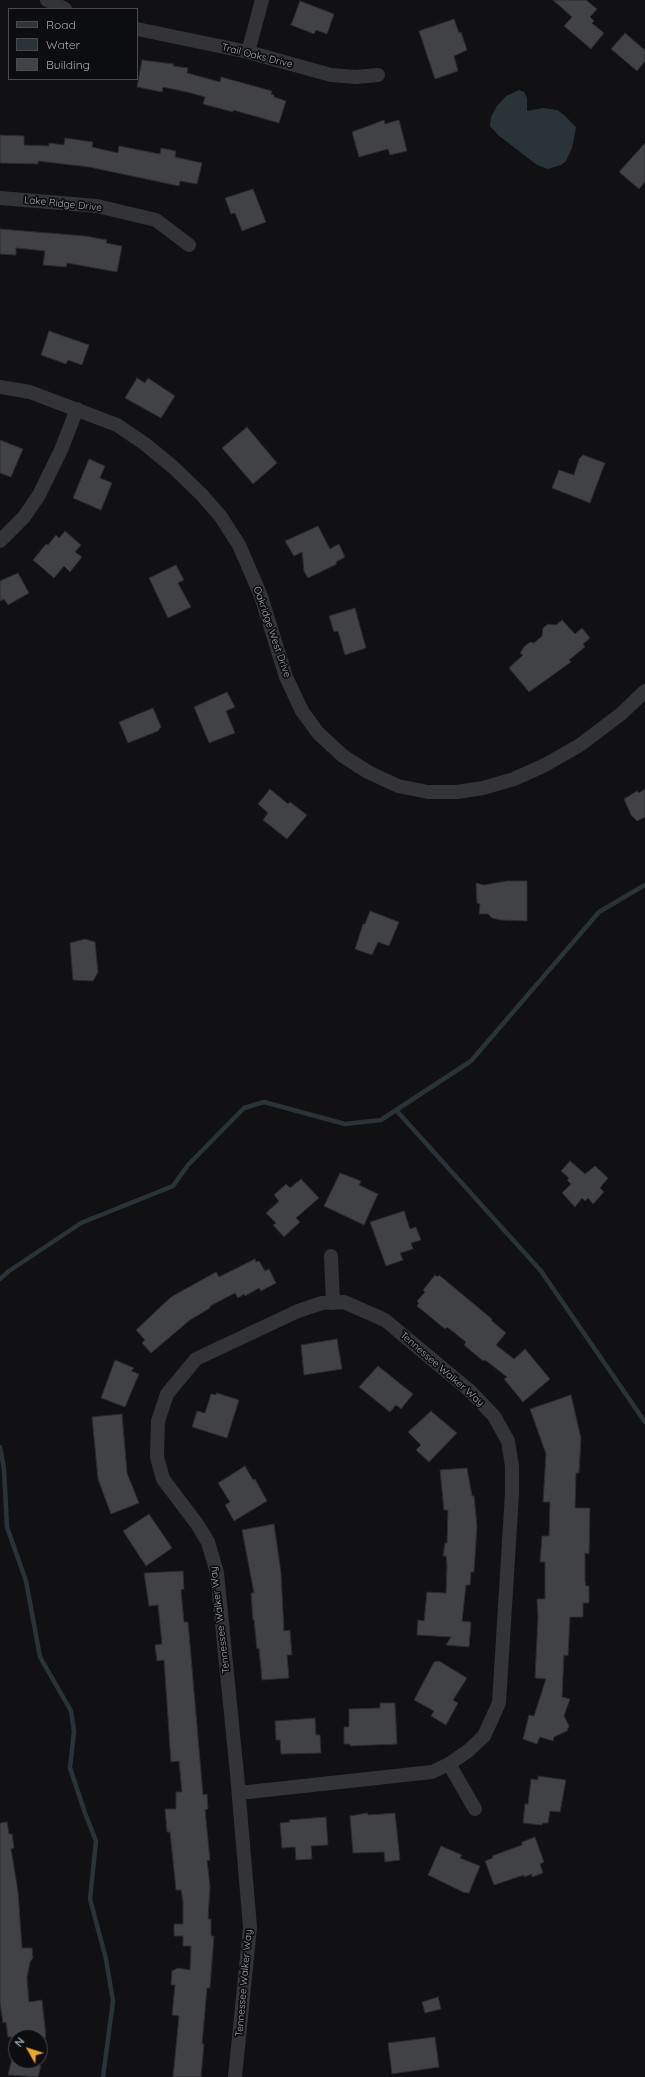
<!DOCTYPE html>
<style>
body{margin:0}
#map{position:relative;width:645px;height:2077px;overflow:hidden;background:#111113;font-family:Quicksand,sans-serif}
canvas{display:block}
.legend{position:absolute;left:8px;top:8px;width:130px;height:72px;box-sizing:border-box;background:#0c0d0e;border:1px solid #484b50;margin:0;padding:5px 7px;list-style:none;font-size:12px;color:#a3a9b4}
.legend li{display:flex;align-items:center;gap:8px;height:20px}
.legend b{width:20px;border:1px solid #484b50}
.north{position:absolute;left:8px;top:2029px;width:40px;height:40px;box-sizing:border-box;background:#0c0d0e;border:1px solid #484b50;border-radius:50%;rotate:309deg;font-size:11px;font-weight:700;line-height:16px;text-align:center;color:#a3a9b4}
.north::after{content:'';display:block;margin:auto;width:14px;height:18px;background:#f1a42b;clip-path:polygon(50% 0,100% 100%,50% 72%,0 100%)}
</style>
<div id="map">
<canvas width="645" height="2077"></canvas>
<ul class="legend">
<li><b style="height:5px;background:#323438"></b>Road</li>
<li><b style="height:11px;background:#2a3338"></b>Water</li>
<li><b style="height:11px;background:#404246"></b>Building</li>
</ul>
<div class="north">N</div>
</div>
<script>
const c = document.querySelector('canvas').getContext('2d');
c.lineJoin = 'round';
function paint(path, color) {
  c.fillStyle = color;
  c.fill(path, 'evenodd');
}
function shape(rows) {
  const path = new Path2D();
  for (const r of rows) {
    path.moveTo(r[0], r[1]);
    for (let i = 2; i < r.length; i += 2) path.lineTo(r[i], r[i + 1]);
  }
  return path;
}
function stroke(path, color, width, dash) {
  c.strokeStyle = color;
  c.lineWidth = width;
  c.lineCap = dash ? 'butt' : 'round';
  c.setLineDash(dash || []);
  c.stroke(path);
}
function label(font, color, halo, rows, align = 'center') {
  c.font = font + ' Quicksand,sans-serif';
  c.lineWidth = 3.5;
  c.setLineDash([]);
  c.textBaseline = 'middle';
  c.strokeStyle = halo;
  c.fillStyle = color;
  for (const [text, x, y, turn = 0] of rows) {
    c.save();
    c.translate(x, y);
    c.rotate((+turn || 0) * Math.PI / 180);
    c.textAlign = isNaN(turn) ? turn : align;
    if (halo) c.strokeText(text, 0, 0);
    c.fillText(text, 0, 0);
    c.restore();
  }
}
const water = shape([
 [519,90,524,92,527,98,527,111,543,108,557,110,563,114,576,127,572,148,566,161,561,165,548,169,537,165,498,135,490,126,491,117,497,106,506,96]
]);
const stream = shape([
 [396,1110,541,1271,645,1422],
 [0,1279,9,1271,81,1223,173,1186,188,1165,244,1108,264,1102,345,1124,381,1120,471,1061,599,912,645,885],
 [0,1447,4,1469,7,1527,26,1581,40,1657,71,1711,74,1731,70,1768,85,1813,96,1841,90,1899,106,1959,113,2001,103,2077]
]);
const building = shape([
 [553,0,586,0,597,9,590,17,594,21,592,23,604,33,591,49,564,26,572,17,553,0],
 [300,1,334,14,327,34,316,30,314,34,291,25,300,1],
 [454,19,459,33,461,32,467,50,454,56,458,71,435,79,419,31,454,19],
 [625,33,645,50,645,61,637,71,611,49,625,33],
 [142,60,174,64,173,66,188,68,187,73,220,82,221,77,272,91,271,94,274,95,274,97,286,101,279,123,233,110,233,112,203,104,205,97,191,93,163,87,162,92,137,87,142,60],
 [384,120,385,124,399,120,407,151,390,155,388,149,359,157,352,132,384,120],
 [0,135,24,136,24,145,49,146,49,143,64,145,65,138,93,142,92,147,118,153,119,146,160,154,161,148,176,151,175,157,202,163,197,184,180,181,179,186,89,167,38,161,38,164,0,163,0,135],
 [645,143,645,182,639,189,619,172,645,143],
 [253,189,266,222,242,231,235,213,231,214,225,198,253,189],
 [0,229,85,236,107,240,106,243,122,246,117,272,67,263,66,267,43,265,45,251,16,248,16,255,0,254,0,229],
 [49,331,89,345,82,365,68,360,66,364,41,355,49,331],
 [137,378,145,383,148,378,175,396,161,418,125,398,137,378],
 [247,427,277,463,253,484,222,448,247,427],
 [0,440,23,449,11,477,0,473,0,440],
 [583,455,605,463,590,503,552,488,559,470,574,475,579,459,583,455],
 [89,459,105,466,100,478,112,483,101,510,73,498,89,459],
 [318,526,330,549,339,544,345,557,336,562,337,564,308,578,304,571,302,552,294,556,285,541,318,526],
 [65,531,81,545,75,552,82,557,70,572,64,566,54,578,33,560,46,544,48,545,56,535,59,538,65,531],
 [176,565,184,580,178,583,191,607,168,618,149,578,176,565],
 [18,573,29,593,8,605,4,599,0,601,0,581,18,573],
 [355,608,366,648,345,655,338,631,334,632,329,616,355,608],
 [562,620,575,634,582,628,590,638,583,644,585,647,569,660,571,662,529,692,509,668,523,655,520,653,524,647,530,642,534,643,542,636,543,628,548,624,556,625,562,620],
 [227,692,235,707,226,711,235,733,209,743,194,707,227,692],
 [153,708,161,727,158,731,128,743,119,722,153,708],
 [270,789,288,804,290,802,307,815,287,839,263,820,268,813,258,804,270,789],
 [645,789,645,817,637,821,631,815,624,799,637,791,639,793,645,789],
 [507,881,527,881,527,921,501,920,492,918,488,914,479,914,480,904,477,903,476,883,484,885,507,881],
 [370,911,399,922,389,946,378,942,372,955,355,949,363,924,365,924,370,911],
 [85,939,95,942,98,972,93,981,73,980,70,943,85,939],
 [570,1161,585,1174,595,1166,608,1178,600,1188,604,1192,593,1204,588,1198,585,1201,582,1198,575,1207,562,1193,571,1184,567,1180,569,1178,561,1171,570,1161],
 [340,1173,361,1181,359,1185,378,1194,364,1225,324,1206,340,1173],
 [301,1179,319,1198,296,1218,300,1222,284,1237,273,1225,276,1223,266,1213,279,1201,274,1195,286,1184,290,1188,301,1179],
 [404,1211,410,1229,416,1227,421,1240,411,1243,413,1249,400,1253,403,1260,386,1266,370,1222,404,1211],
 [255,1259,256,1262,259,1261,265,1271,269,1269,276,1283,261,1291,259,1288,245,1296,244,1294,238,1298,235,1293,210,1306,210,1308,190,1320,151,1353,142,1343,145,1340,136,1330,171,1297,216,1272,219,1277,255,1259],
 [435,1275,437,1277,439,1275,492,1319,491,1320,506,1333,496,1345,514,1359,525,1349,550,1379,523,1402,504,1379,507,1377,485,1360,483,1361,464,1345,466,1342,447,1327,445,1329,417,1306,419,1303,417,1301,425,1292,423,1290,435,1275],
 [337,1339,342,1369,304,1375,301,1345,337,1339],
 [115,1360,134,1368,131,1371,139,1374,125,1407,101,1398,115,1360],
 [378,1366,413,1394,401,1409,396,1405,390,1412,359,1387,378,1366],
 [217,1393,239,1400,227,1438,192,1427,197,1411,205,1413,211,1394,216,1395,217,1393],
 [571,1395,581,1438,579,1473,576,1473,575,1508,590,1508,589,1554,585,1553,585,1581,586,1586,589,1586,589,1603,583,1603,583,1617,570,1617,568,1656,564,1655,562,1697,570,1699,564,1716,569,1726,567,1731,554,1737,553,1741,540,1737,537,1744,523,1739,529,1715,534,1716,546,1679,535,1678,538,1617,537,1599,545,1599,545,1562,540,1562,542,1536,549,1536,550,1502,543,1502,546,1454,530,1409,571,1395],
 [431,1411,457,1433,429,1462,416,1450,421,1445,408,1432,431,1411],
 [122,1414,127,1473,139,1503,111,1514,98,1479,92,1417,122,1414],
 [245,1466,253,1480,255,1479,267,1501,234,1521,225,1505,230,1502,218,1483,245,1466],
 [467,1468,472,1496,474,1496,477,1526,474,1572,471,1572,470,1585,466,1585,462,1621,471,1622,469,1647,446,1645,451,1637,417,1635,418,1620,424,1621,427,1592,446,1593,447,1565,446,1556,443,1556,445,1543,447,1543,448,1510,444,1510,440,1470,467,1468],
 [149,1514,172,1548,146,1566,123,1531,149,1514],
 [274,1524,281,1573,284,1631,290,1630,292,1655,287,1655,289,1678,262,1680,259,1648,257,1649,254,1620,253,1620,251,1593,254,1593,242,1530,274,1524],
 [183,1571,184,1589,181,1590,184,1622,188,1622,203,1795,207,1794,208,1809,205,1810,210,1860,207,1861,210,1886,208,1919,211,1919,211,1936,214,1936,210,1988,207,1988,202,2044,204,2044,201,2077,173,2077,179,2016,172,2015,175,1985,171,1985,172,1971,178,1968,190,1970,191,1946,183,1946,183,1936,174,1936,174,1924,183,1924,183,1902,181,1890,176,1890,170,1832,167,1832,165,1809,176,1809,176,1792,182,1792,179,1761,171,1762,164,1660,157,1661,155,1645,162,1644,158,1605,149,1606,144,1573,183,1571],
 [439,1661,467,1678,453,1700,458,1703,446,1725,431,1716,434,1711,414,1700,434,1662,439,1661],
 [380,1703,395,1703,397,1744,350,1746,350,1744,344,1744,344,1727,349,1727,349,1709,380,1708,380,1703],
 [315,1718,316,1735,320,1735,321,1753,281,1754,280,1740,276,1740,275,1721,315,1718],
 [538,1776,566,1780,560,1812,550,1811,548,1823,543,1823,542,1825,523,1823,525,1804,528,1804,531,1779,538,1780,538,1776],
 [367,1813,368,1815,395,1813,400,1860,385,1862,384,1852,353,1853,350,1816,367,1813],
 [326,1817,328,1845,311,1846,312,1859,296,1860,295,1847,282,1848,280,1823,290,1822,289,1820,326,1817],
 [7,1822,9,1834,12,1834,14,1848,11,1849,18,1891,22,1948,32,1948,33,1958,30,1962,27,1978,29,2002,42,2000,46,2037,8,2037,6,2022,3,2023,0,2003,0,1823,7,1822],
 [535,1837,544,1862,540,1864,543,1873,532,1877,532,1874,524,1877,524,1875,494,1885,485,1861,493,1858,492,1856,522,1845,522,1842,535,1837],
 [441,1846,462,1855,460,1858,480,1866,469,1893,463,1892,428,1875,441,1846],
 [438,1997,441,2009,425,2013,422,2002,438,1997],
 [435,2037,439,2067,392,2074,388,2043,435,2037],
 [12,2059,41,2066,38,2077,8,2075,12,2059]
]);
const minor = shape([
 [47,0,65,9],
 [137,29,248,52,331,75,356,77,378,75],
 [248,52,262,0],
 [0,198,97,206,156,220,189,245],
 [0,387,30,392,117,425,145,444,173,467,202,495,221,517,239,545,261,596,286,677,302,711,318,733,343,756,368,772,398,786,428,792,457,792,483,788,514,779,545,765,580,745,621,714,645,691],
 [0,541,24,517,39,495,61,450,77,409],
 [331,1256,333,1303],
 [449,1764,475,1809],
 [235,2077,250,1927,237,1774,217,1573,208,1542,197,1524,163,1479,157,1457,158,1421,167,1394,196,1359,298,1311,322,1303,344,1302,385,1320,470,1391,494,1416,508,1441,512,1466,512,1494,499,1703,484,1736,468,1751,449,1764,432,1772,239,1793]
]);
const streetNames = [
 ["Trail Oaks Drive",257,56,14],
 ["Lake Ridge Drive",63,204,6],
 ["Oakridge West Drive",272,632,71],
 ["Tennessee Walker Way",442,1369,41],
 ["Tennessee Walker Way",220,1620,-97],
 ["Tennessee Walker Way",244,1983,-85]
];
paint(water, '#2a3338');
stroke(stream, '#2a3338', 4.5);
paint(building, '#404246');
stroke(building, '#2b2c2f', 1);
stroke(minor, '#323438', 14);
label('10px', '#a3a9b4', '#0c0d0e', streetNames);
</script>
